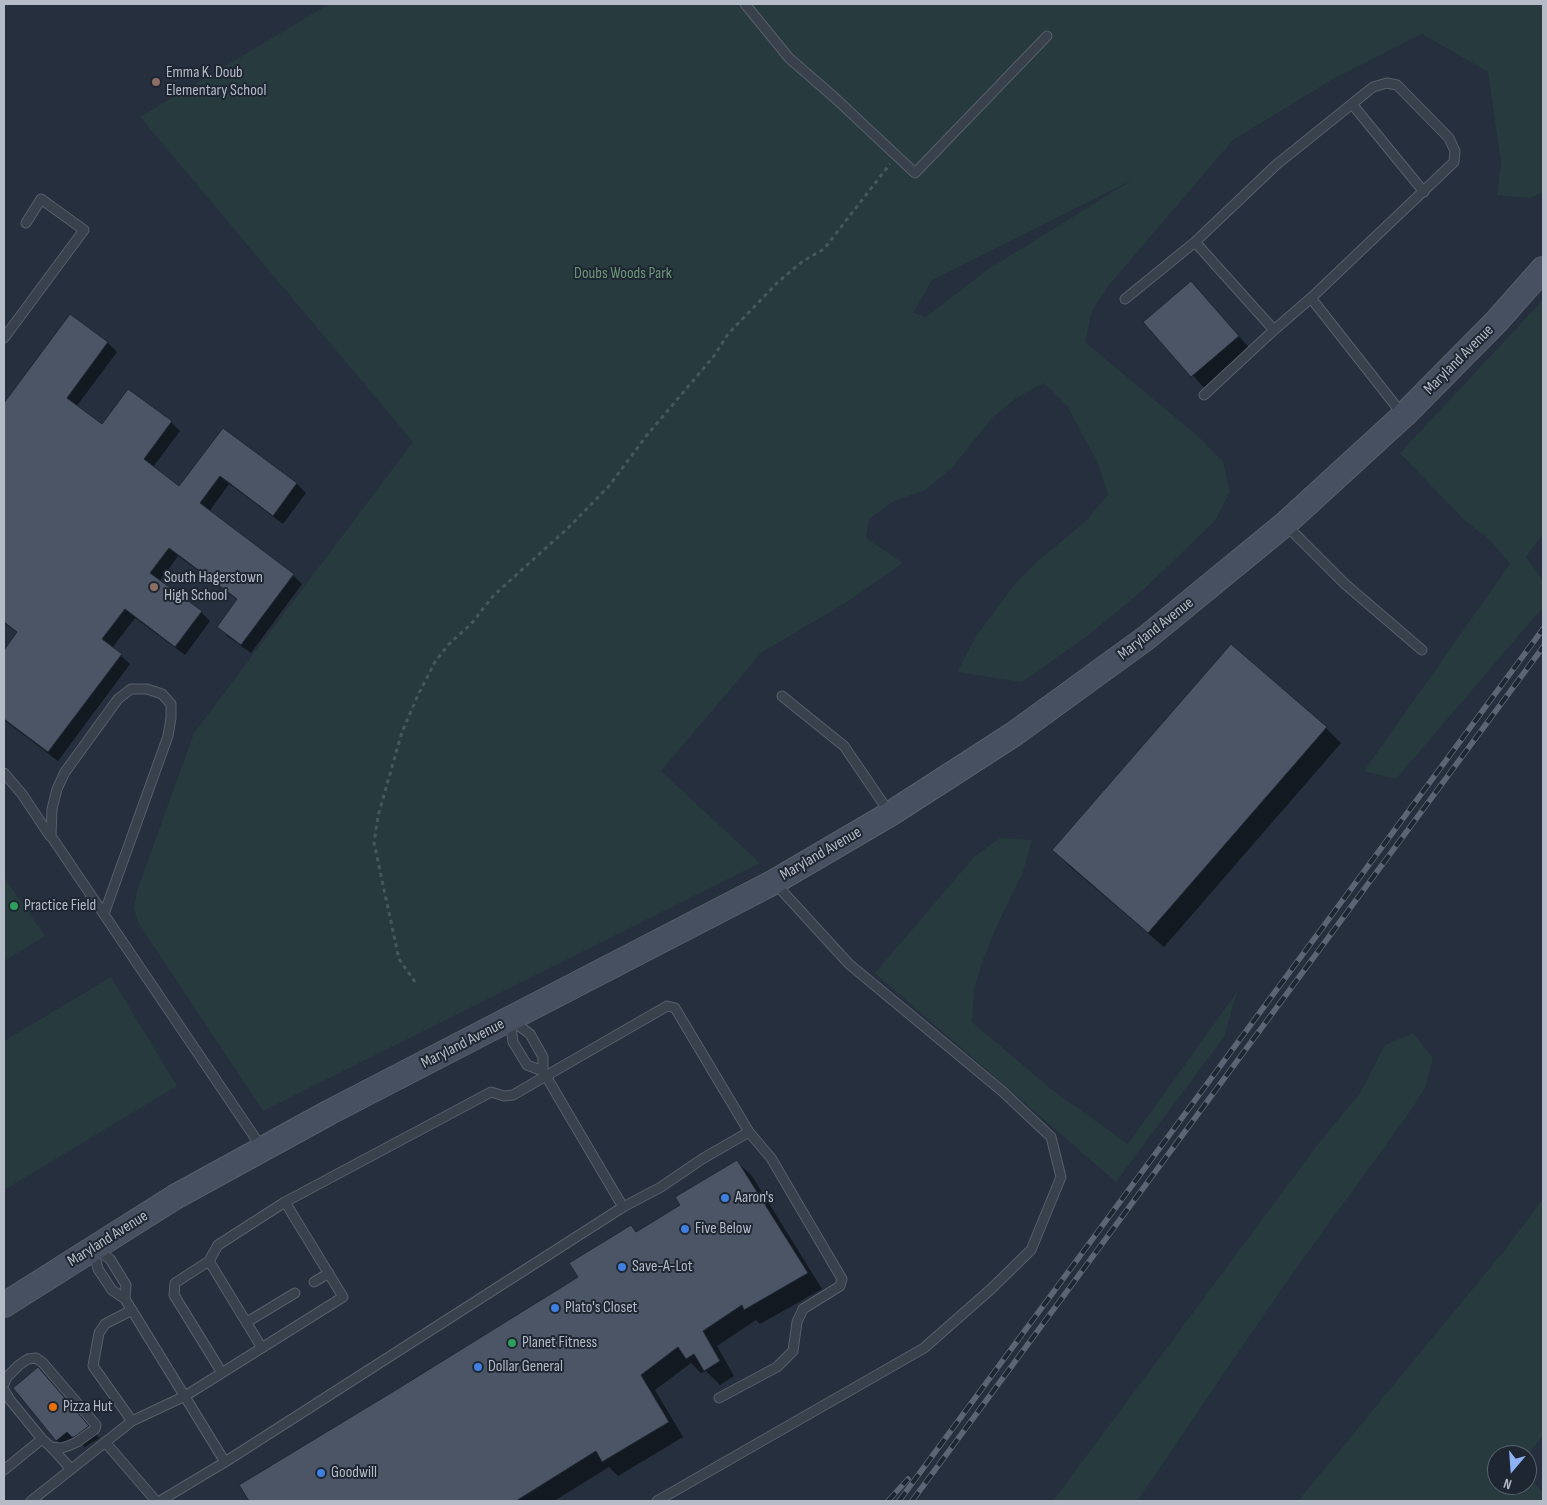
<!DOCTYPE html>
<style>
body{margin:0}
#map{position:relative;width:1547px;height:1505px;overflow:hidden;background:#252f3d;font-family:"Sofia Sans Condensed",sans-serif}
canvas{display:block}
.frame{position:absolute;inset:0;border:5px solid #b5bcc8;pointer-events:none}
.north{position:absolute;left:1487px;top:1445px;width:50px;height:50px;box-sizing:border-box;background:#1e2632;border:1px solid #5a626e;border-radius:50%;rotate:198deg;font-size:14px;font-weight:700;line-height:20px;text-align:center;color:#b5bcc8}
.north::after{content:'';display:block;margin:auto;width:18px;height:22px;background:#8eb3f4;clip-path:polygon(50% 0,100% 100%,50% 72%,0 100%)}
</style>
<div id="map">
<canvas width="1547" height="1505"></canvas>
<div class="frame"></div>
<div class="north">N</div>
</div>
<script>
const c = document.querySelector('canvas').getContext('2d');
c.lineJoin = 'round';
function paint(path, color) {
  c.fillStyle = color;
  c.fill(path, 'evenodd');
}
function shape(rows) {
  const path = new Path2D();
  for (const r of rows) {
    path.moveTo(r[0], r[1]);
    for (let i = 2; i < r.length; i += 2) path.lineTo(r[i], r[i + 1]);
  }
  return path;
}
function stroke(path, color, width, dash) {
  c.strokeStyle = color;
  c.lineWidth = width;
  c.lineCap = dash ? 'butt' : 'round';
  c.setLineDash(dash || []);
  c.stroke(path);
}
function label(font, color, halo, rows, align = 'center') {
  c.font = font + ' "Sofia Sans Condensed",sans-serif';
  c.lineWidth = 4;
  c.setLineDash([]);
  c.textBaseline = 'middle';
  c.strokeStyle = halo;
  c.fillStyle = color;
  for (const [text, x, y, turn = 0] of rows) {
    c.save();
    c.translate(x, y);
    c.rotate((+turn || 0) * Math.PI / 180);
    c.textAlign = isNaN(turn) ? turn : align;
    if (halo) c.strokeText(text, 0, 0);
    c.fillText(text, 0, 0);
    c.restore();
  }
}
const green = shape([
 [329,4,1543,4,1543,192,1529,198,1497,195,1501,162,1488,72,1422,34,1333,79,1233,140,1109,285,1092,311,1085,342,1201,439,1223,462,1230,492,1215,521,1142,591,1090,634,1022,682,957,672,977,635,1015,584,1038,561,1087,520,1108,494,1098,463,1067,406,1044,383,1016,398,992,418,951,469,925,490,894,501,869,519,866,538,903,563,850,600,761,653,661,771,760,863,263,1111,138,922,134,909,137,891,194,733,413,442,140,117],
 [1134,179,987,270,926,317,913,313,932,280],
 [1543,300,1543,533,1526,557,1543,580,1543,607,1396,779,1364,771,1510,564,1490,540,1464,520,1400,453],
 [1000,838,1032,840,1023,872,995,930,983,960,974,990,972,1022,1051,1089,1128,1144,1237,992,1224,1037,1116,1182,875,973,974,857],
 [4,877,45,936,4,961],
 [111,977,177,1086,4,1190,4,1041],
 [1413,1033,1433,1058,1425,1088,1407,1116,1289,1278,1137,1501,1053,1501,1319,1143,1360,1093,1385,1045],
 [1543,1199,1543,1436,1527,1455,1497,1455,1497,1485,1527,1485,1527,1477,1543,1492,1543,1501,1298,1501,1503,1252]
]);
const shadow = shape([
 [1205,298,1252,351,1207,391,1145,322],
 [71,316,108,343,117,352,76,407,102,426,171,422,180,431,153,467,180,487,223,429,297,484,306,493,283,524,229,484,209,512,293,575,302,584,251,653,227,636,218,626,238,600,178,556,160,581,201,612,210,621,185,655,135,618,112,648,130,664,58,761,4,720,4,652,18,633,4,623,4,405],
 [1231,646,1326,728,1341,743,1164,947,1068,865,1054,850],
 [737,1162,752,1176,822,1289,760,1324,756,1320,717,1346,734,1376,720,1385,706,1371,701,1373,691,1363,655,1390,683,1437,618,1476,609,1467,554,1501,250,1501,241,1486,579,1277,631,1226,637,1233,682,1205],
 [49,1380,99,1438,85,1447,78,1442,68,1451,57,1440]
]);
const building = shape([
 [1191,281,1239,336,1191,377,1143,322,1191,281],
 [70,314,108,342,67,398,102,424,128,389,172,421,144,459,179,486,223,428,297,483,273,516,220,476,200,503,294,574,241,645,217,627,237,599,169,548,150,573,202,611,175,647,125,609,102,639,122,654,48,752,4,719,4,650,17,632,4,622,4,403,70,314],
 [1231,644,1327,727,1148,933,1052,850,1231,644],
 [737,1160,808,1273,744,1310,742,1305,703,1331,720,1361,704,1371,694,1354,686,1359,678,1347,641,1375,669,1422,602,1462,596,1451,516,1501,249,1501,239,1485,399,1388,578,1277,569,1263,631,1225,636,1232,680,1205,675,1197,737,1160],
 [38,1367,89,1426,74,1437,72,1437,67,1432,56,1441,13,1388,38,1367]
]);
const path = shape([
 [415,982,399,959,374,843,378,816,402,732,418,695,435,662,448,645,471,624,494,595,568,528,609,486,647,435,714,356,728,334,779,281,803,261,824,249,890,164]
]);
const lane = shape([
 [745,4,789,58,835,98,915,173,1047,36],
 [1352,104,1424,192],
 [1195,242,1274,330,1311,298],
 [1125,299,1195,242,1276,165,1373,87,1387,83,1397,85,1449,138,1455,151,1454,162,1311,298,1403,415],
 [4,338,84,230,41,199,26,223],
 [1204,395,1274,330],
 [1285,524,1345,584,1422,650],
 [782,696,844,746,889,812],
 [4,773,22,794,50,836],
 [104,914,168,736,171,718,171,704,162,694,147,689,131,689,118,699,65,772,57,789,52,809,51,836,262,1148],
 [209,1261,175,1283,174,1295,222,1373],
 [314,1282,329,1273],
 [125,1299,126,1285,110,1259,93,1248,98,1269,112,1290,125,1299,225,1462,160,1501],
 [247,1322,295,1293],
 [262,1348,209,1261,218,1245,285,1202,491,1092,504,1096,513,1095,667,1006,675,1008,749,1132,702,1159,661,1187,623,1207],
 [4,1384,7,1377,19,1365,28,1359,36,1358,43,1363,96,1425,95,1429,77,1442,68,1446,61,1448,51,1447,42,1439,10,1400,4,1390],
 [719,1398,777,1367,793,1351,797,1322,803,1309,840,1286,842,1279,771,1158,749,1132],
 [132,1421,185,1396,343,1297,285,1202],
 [105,1442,156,1501],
 [51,1447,71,1469],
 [225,1462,623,1207,543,1071,543,1057,530,1034,510,1019,513,1042,527,1065,543,1071],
 [4,1470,42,1439],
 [31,1501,132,1421,93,1366,99,1333,105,1324,132,1310],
 [657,1501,924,1348,991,1289,1031,1250,1061,1177,1051,1137,1002,1091,849,964,774,882]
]);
const secondary = shape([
 [4,1305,175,1197,330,1112,774,882,890,814,1014,734,1146,638,1285,524,1404,415,1496,322,1543,269]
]);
const rail = shape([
 [888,1501,908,1479],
 [899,1501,1543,629],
 [912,1501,1543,647]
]);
const markers = [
 [156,82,5,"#8d6e63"],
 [154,587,5,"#8d6e63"],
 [14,906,5,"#2e9e5b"],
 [725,1198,5,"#3f7fe0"],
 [685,1229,5,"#3f7fe0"],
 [622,1267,5,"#3f7fe0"],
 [555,1308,5,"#3f7fe0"],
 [512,1343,5,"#2e9e5b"],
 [478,1367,5,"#3f7fe0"],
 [53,1407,5,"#e8710a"],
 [321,1473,5,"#3f7fe0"]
];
const poiNames = [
 ["Emma K. Doub",166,73],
 ["Elementary School",166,91],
 ["South Hagerstown",164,578],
 ["High School",164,596],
 ["Practice Field",24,906],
 ["Aaron's",735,1198],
 ["Five Below",695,1229],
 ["Save-A-Lot",632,1267],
 ["Plato's Closet",565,1308],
 ["Planet Fitness",522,1343],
 ["Dollar General",488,1367],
 ["Pizza Hut",63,1407],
 ["Goodwill",331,1473]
];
const parkNames = [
 ["Doubs Woods Park",623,274]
];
const streetNames = [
 ["Maryland Avenue",1459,360,-45],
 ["Maryland Avenue",1156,629,-38],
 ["Maryland Avenue",821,854,-30],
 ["Maryland Avenue",463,1044,-27],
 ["Maryland Avenue",108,1239,-32]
];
paint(green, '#273b3e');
paint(shadow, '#0007');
paint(building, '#4b5565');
stroke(building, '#202834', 1);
stroke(lane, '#575f6b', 11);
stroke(secondary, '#575f6b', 26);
stroke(path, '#45585b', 3, [4, 4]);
stroke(lane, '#39414d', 9);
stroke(secondary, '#475060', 24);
stroke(rail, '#5b6574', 5.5);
stroke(rail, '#1e2632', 4, [11]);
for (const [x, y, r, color] of markers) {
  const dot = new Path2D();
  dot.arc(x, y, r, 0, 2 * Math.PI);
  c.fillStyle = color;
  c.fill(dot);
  stroke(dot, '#1e2632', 2);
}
label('16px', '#b5bcc8', '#1e2632', poiNames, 'left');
label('16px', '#6d9878', '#1e2632', parkNames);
label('16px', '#b5bcc8', '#1e2632', streetNames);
</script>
